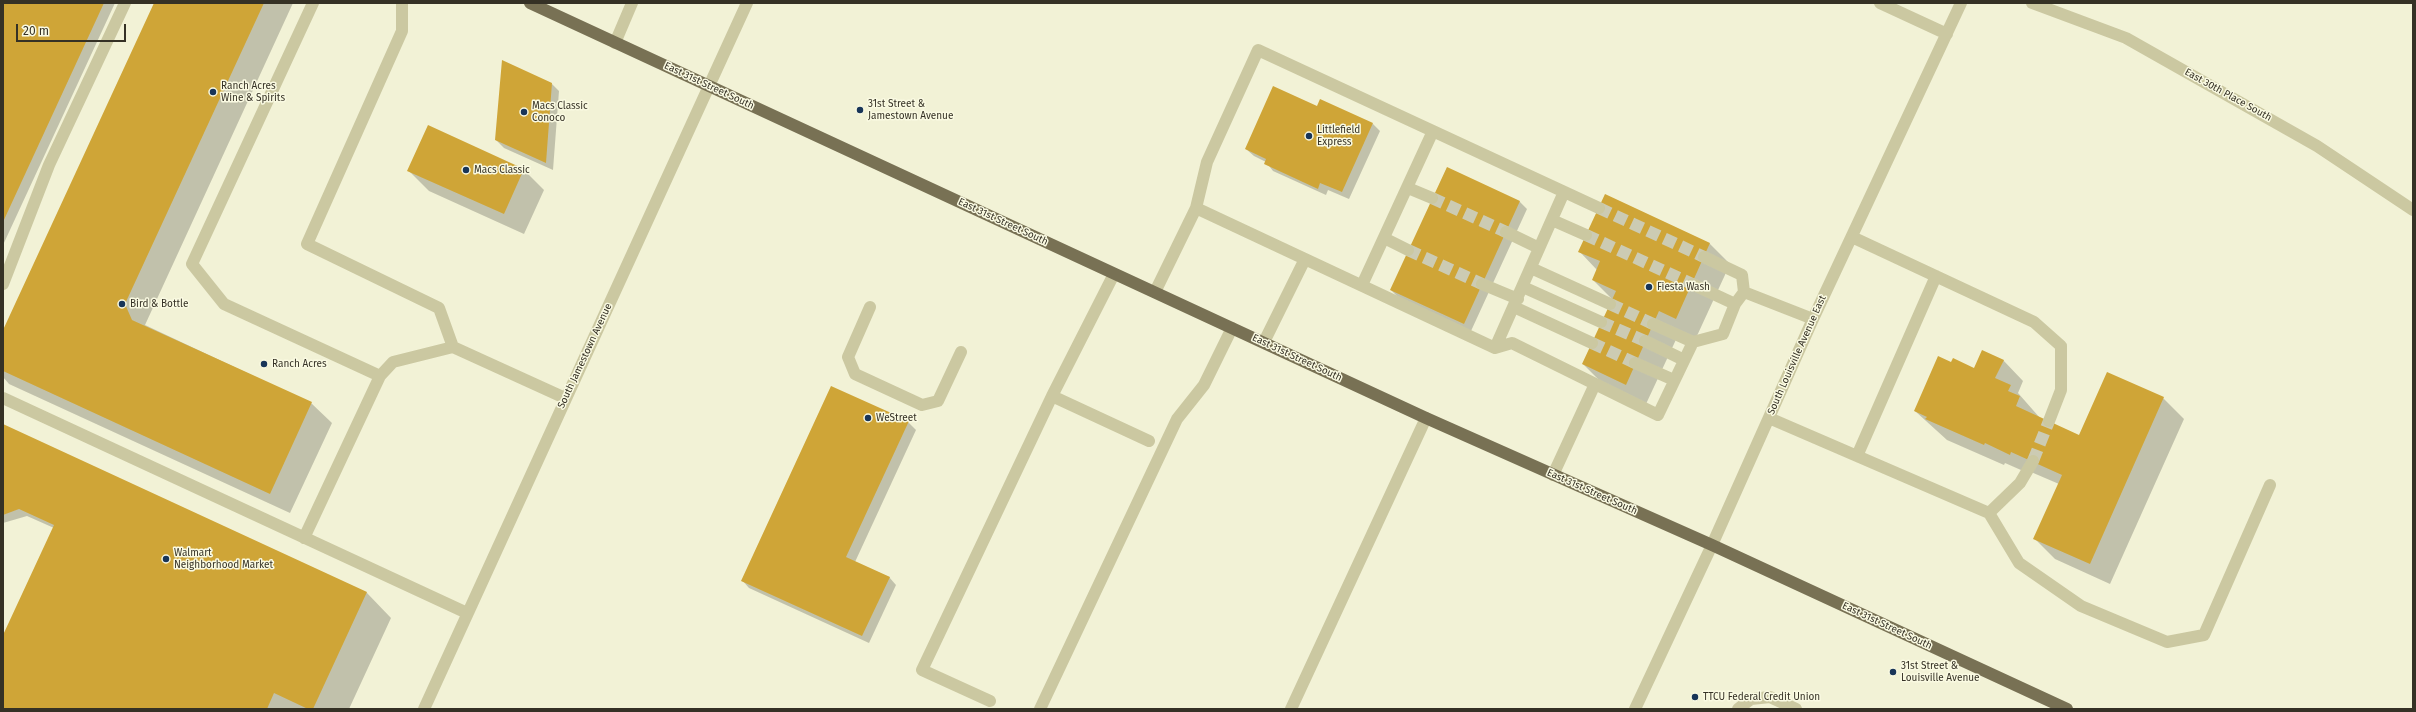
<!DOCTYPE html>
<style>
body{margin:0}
#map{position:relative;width:2416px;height:712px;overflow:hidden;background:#f2f2d6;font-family:"Fira Sans",sans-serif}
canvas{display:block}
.frame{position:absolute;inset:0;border:4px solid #353125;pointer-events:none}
.scale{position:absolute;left:16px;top:24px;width:110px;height:18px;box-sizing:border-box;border:2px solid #353125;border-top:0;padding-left:5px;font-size:12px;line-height:14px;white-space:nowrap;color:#353125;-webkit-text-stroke:3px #fafae2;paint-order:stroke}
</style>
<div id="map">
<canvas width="2416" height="712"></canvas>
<div class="frame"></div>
<div class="scale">20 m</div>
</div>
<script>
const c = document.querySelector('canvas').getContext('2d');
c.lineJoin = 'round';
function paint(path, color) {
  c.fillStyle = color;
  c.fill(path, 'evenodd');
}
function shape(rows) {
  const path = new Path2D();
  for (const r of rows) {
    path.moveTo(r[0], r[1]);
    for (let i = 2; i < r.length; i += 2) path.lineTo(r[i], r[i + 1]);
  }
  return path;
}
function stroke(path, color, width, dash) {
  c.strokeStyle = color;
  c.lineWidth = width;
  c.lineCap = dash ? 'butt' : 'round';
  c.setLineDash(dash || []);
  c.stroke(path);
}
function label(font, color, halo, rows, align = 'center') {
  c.font = font + ' "Fira Sans",sans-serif';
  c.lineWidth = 3;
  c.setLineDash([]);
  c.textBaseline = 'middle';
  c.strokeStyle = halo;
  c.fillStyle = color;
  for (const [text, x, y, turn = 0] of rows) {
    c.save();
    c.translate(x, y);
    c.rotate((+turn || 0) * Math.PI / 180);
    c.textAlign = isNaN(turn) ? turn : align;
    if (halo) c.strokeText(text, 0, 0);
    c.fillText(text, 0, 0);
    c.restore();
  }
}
const shadow = shape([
 [3,3,115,3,3,245],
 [155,3,293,3,145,325,311,403,332,423,290,513,9,384,3,377,3,333],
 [552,84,559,91,553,170,504,148,496,140],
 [1373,124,1380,131,1349,199,1328,190,1326,195,1273,171,1266,162,1254,156,1246,149],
 [1447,168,1520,202,1527,209,1471,331,1398,297,1391,290],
 [408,170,524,170,544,190,524,234,429,191],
 [1605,196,1710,244,1730,264,1696,338,1680,331,1646,404,1604,385,1583,364,1613,300,1593,280,1597,270,1580,252],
 [2003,360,2023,381,2018,393,2040,418,2080,436,2163,398,2184,419,2110,584,2055,559,2035,539,2059,484,2031,472,2030,474,2005,463,2004,465,1947,440,1915,411,1952,364,1974,369],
 [908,422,916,430,855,562,889,577,896,585,869,643,749,588,742,580],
 [3,425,367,593,391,618,349,709,3,709,3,638,54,528,27,516,3,523]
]);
const building = shape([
 [3,3,104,3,3,222],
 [154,3,264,3,125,304,132,320,312,402,270,494,3,371,3,330],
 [502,60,552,83,546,163,495,140],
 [1273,86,1317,106,1320,99,1373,123,1342,192,1320,183,1318,189,1264,164,1266,159,1245,149],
 [428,125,524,169,504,214,407,171],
 [1447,167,1520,201,1464,324,1390,290],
 [1605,194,1710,243,1676,319,1659,311,1626,385,1582,364,1616,291,1592,280,1600,261,1578,252],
 [1982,350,2004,360,1995,378,2011,385,2008,391,2020,396,2016,406,2079,435,2107,372,2164,397,2090,564,2033,539,2062,475,2011,452,2010,455,1985,443,1984,445,1925,419,1927,417,1914,411,1938,356,1951,362,1953,358,1974,368],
 [831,386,909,421,846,557,890,577,862,636,741,581],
 [3,424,367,592,313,709,308,709,274,693,267,709,3,709,3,635,54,525,19,509,3,515]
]);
const minorTunnel = shape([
 [1432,198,1506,232],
 [1599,208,1704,257],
 [1586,235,1692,284],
 [1408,250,1482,284],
 [1610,304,1653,324],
 [1601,322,1645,341],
 [1592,343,1635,363],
 [2033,461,2049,421]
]);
const minor = shape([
 [313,3,192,264,224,304,380,376],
 [402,3,402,31,307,244,439,308,453,347],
 [1880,3,1947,34],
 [2032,3,2126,38,2317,146,2413,210],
 [615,43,632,3],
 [1408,188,1432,198],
 [1196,208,1207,162,1258,50,1599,208],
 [1552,220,1586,235],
 [1506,232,1539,248],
 [1852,237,2034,322,2061,346,2061,390,2049,421],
 [1384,238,1408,250],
 [1704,257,1742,275,1744,292],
 [1531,268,1610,304],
 [3,284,49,165,125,3],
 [1482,284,1518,299],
 [1692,284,1735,304],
 [1362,285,1433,131],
 [1523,287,1601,322],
 [1155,292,1196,208,1495,348,1512,343,1658,415,1693,342,1723,334,1735,304,1744,292,1813,319],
 [870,307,848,357,855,374,922,405,938,401,961,352],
 [1514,307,1592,343],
 [1653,324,1693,342],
 [1645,341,1684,360],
 [1264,342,1305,259],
 [1495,348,1564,192],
 [1635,363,1674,380],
 [1052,396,1149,441],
 [3,398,467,613],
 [1769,418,1989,513],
 [1857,456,1936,276],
 [2033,461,2020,483,1989,513,2019,563,2081,606,2167,642,2204,635,2270,485],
 [1553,475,1595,384],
 [304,538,380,376,393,362,453,347,565,398],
 [990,701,922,670,1052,396,1114,274],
 [424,709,747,3],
 [1040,709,1177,419,1204,385,1232,328],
 [1291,709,1426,418],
 [1635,709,1712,545,1813,319,1961,3],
 [1738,709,1751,699,1770,697,1796,709]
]);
const major = shape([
 [530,3,1426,418,1712,545,2067,709]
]);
const markers = [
 [213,92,4,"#183558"],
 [860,110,4,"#183558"],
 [524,112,4,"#183558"],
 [1309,136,4,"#183558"],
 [466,170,4,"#183558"],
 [1649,287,4,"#183558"],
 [122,304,4,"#183558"],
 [264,364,4,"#183558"],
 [868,418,4,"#183558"],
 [166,559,4,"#183558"],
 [1893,672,4,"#183558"],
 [1695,697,4,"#183558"]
];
const poiNames = [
 ["Ranch Acres",221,86],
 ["Wine & Spirits",221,98],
 ["31st Street &",868,104],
 ["Jamestown Avenue",868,116],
 ["Macs Classic",532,106],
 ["Conoco",532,118],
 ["Littlefield",1317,130],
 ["Express",1317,142],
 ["Macs Classic",474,170],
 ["Fiesta Wash",1657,287],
 ["Bird & Bottle",130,304],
 ["Ranch Acres",272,364],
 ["WeStreet",876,418],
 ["Walmart",174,553],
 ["Neighborhood Market",174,565],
 ["31st Street &",1901,666],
 ["Louisville Avenue",1901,678],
 ["TTCU Federal Credit Union",1703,697]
];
const streetNames = [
 ["East 31st Street South",709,86,25],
 ["East 30th Place South",2228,95,29],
 ["East 31st Street South",1003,222,25],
 ["South Louisville Avenue East",1797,355,-66],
 ["South Jamestown Avenue",585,356,-65],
 ["East 31st Street South",1297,358,25],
 ["East 31st Street South",1592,492,24],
 ["East 31st Street South",1887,626,25]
];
paint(shadow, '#0003');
paint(building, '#cfa537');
stroke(minorTunnel, '#cccbb3', 12, [12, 6]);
stroke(minor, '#cbc8a1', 12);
stroke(major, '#787154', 12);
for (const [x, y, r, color] of markers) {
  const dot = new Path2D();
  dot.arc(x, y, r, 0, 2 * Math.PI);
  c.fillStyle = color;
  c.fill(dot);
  stroke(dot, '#fafae2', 1.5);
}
label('10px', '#353125', '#fafae2', poiNames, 'left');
label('10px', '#353125', '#fafae2', streetNames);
</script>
